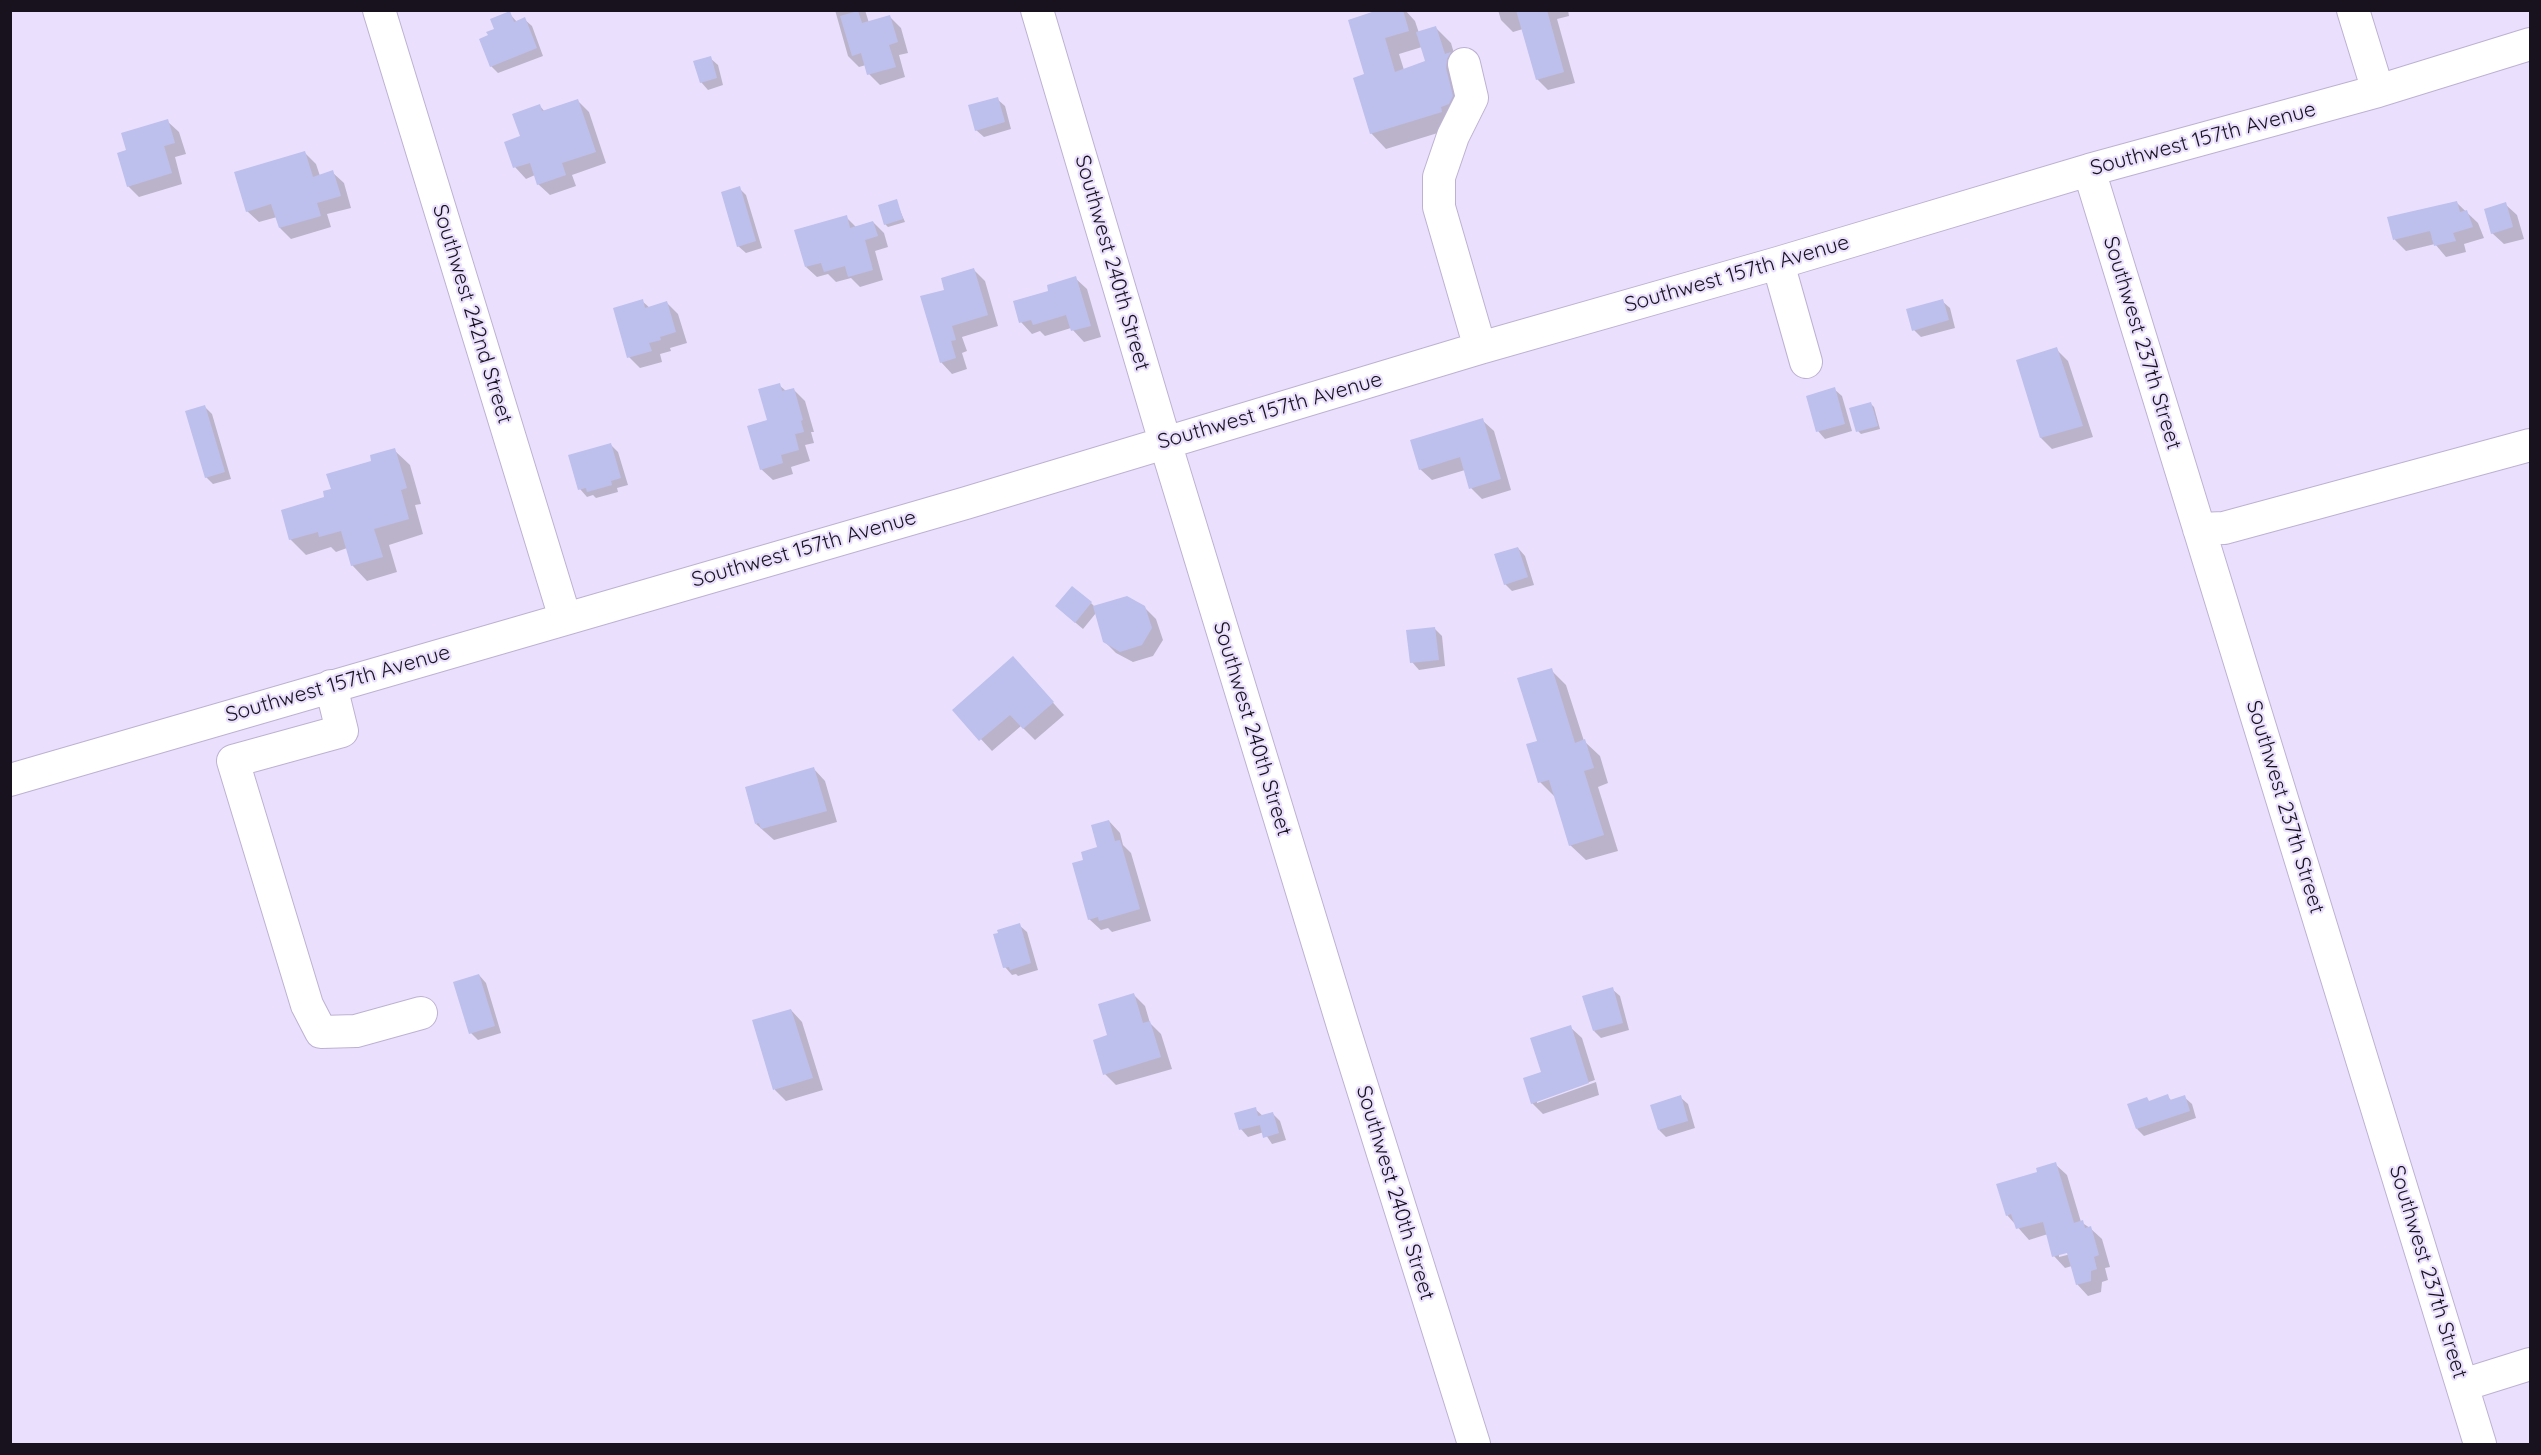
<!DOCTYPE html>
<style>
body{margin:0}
#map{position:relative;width:2541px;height:1455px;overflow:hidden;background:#eae0fd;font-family:Quicksand,sans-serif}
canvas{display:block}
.frame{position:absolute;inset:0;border:12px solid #17121e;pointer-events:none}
</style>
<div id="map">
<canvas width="2541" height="1455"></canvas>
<div class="frame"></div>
</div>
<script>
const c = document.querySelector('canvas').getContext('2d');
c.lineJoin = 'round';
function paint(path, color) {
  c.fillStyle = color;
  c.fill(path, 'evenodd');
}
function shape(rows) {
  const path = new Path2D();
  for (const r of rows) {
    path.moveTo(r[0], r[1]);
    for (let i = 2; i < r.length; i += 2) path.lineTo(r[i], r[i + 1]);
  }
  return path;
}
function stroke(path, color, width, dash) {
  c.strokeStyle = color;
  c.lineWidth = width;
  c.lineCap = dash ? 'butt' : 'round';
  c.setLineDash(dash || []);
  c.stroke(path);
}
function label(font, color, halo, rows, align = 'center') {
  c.font = font + ' Quicksand,sans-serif';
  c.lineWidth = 4.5;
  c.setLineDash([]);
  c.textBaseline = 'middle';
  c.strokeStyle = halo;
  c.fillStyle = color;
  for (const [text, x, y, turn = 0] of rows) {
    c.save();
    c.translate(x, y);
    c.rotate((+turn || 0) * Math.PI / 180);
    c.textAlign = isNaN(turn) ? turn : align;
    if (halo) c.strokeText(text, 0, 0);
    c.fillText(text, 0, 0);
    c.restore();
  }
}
const shadow = shape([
 [835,10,865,10,869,23,890,17,901,28,908,53,899,55,905,77,880,85,869,74,866,65,859,67,848,56],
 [1384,10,1405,10,1415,21,1419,33,1436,28,1451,43,1456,60,1457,127,1386,149,1371,133,1366,75],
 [1422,47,1427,61,1404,70,1399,54],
 [1498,10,1568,10,1569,16,1557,19,1575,83,1548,90,1537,79,1523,29,1513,32,1501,20],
 [509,13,517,22,524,19,532,26,543,56,498,73,491,66,490,36],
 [710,58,718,65,723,85,708,90,701,82],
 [997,99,1005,106,1011,129,984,137,976,130],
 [578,101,589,112,606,163,572,175,576,186,550,195,538,184,535,175,526,179,515,167,521,137,540,106,545,112],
 [167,121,179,132,186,154,175,157,182,184,139,197,128,186,128,152],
 [305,153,316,164,320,176,332,172,344,183,351,208,327,214,331,227,291,239,280,228,277,217,259,222,247,211],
 [739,188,746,195,762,248,746,253,738,246],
 [896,201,905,222,888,227,885,224],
 [2457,203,2478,223,2484,238,2464,244,2466,252,2446,257,2435,244,2406,251,2395,240,2389,218],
 [2505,204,2517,215,2524,239,2504,244,2492,233],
 [846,217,857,228,873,222,884,233,888,247,875,251,883,280,860,287,851,278,836,282,828,274,817,277,806,267],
 [974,270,985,281,998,326,962,337,967,351,962,353,967,369,952,374,941,362,946,291],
 [1075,278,1087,289,1101,337,1084,342,1071,328,1045,336,1040,331,1032,334,1021,322,1050,292],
 [642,301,650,308,667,303,678,314,687,343,670,348,671,351,660,354,662,362,640,368,629,357],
 [1942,301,1950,308,1955,328,1921,337,1914,330],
 [2056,349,2068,361,2093,437,2052,449,2041,438],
 [779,385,786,391,793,389,805,401,814,432,811,432,814,443,805,445,810,461,791,467,793,474,773,480,761,469],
 [1834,389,1842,396,1852,431,1825,439,1818,431],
 [1871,404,1874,407,1880,429,1861,434,1858,431],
 [205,407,212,414,231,479,213,484,206,477],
 [1482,420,1494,431,1511,490,1482,499,1471,488,1465,470,1432,480,1420,469],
 [611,445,618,452,628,485,617,488,618,492,596,498,593,495,587,497,580,489],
 [394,450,410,465,421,504,415,505,423,534,389,545,397,572,367,581,352,565,347,548,336,552,331,547,306,555,290,539,332,490],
 [1518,548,1525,556,1534,585,1512,591,1505,584],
 [1091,603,1095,607,1144,607,1156,619,1163,640,1153,656,1133,662,1116,653,1104,641,1096,613,1083,629,1064,613],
 [1434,628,1442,636,1445,666,1419,670,1412,662],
 [1024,670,1064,715,1035,740,1021,726,992,751,954,710],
 [1551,670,1566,685,1584,741,1600,756,1608,783,1598,787,1618,851,1586,860,1570,845,1556,798,1540,782],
 [814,769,825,781,837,822,774,840,756,824],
 [1109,821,1120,833,1123,845,1131,853,1151,921,1112,932,1108,928,1101,930,1089,919,1085,861,1099,848],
 [1019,925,1027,932,1038,970,1018,976,1016,974,1012,975,1005,967],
 [479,975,486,983,501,1033,478,1040,471,1033],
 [1612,989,1620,996,1629,1030,1601,1038,1594,1031],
 [1134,995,1145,1006,1150,1023,1161,1034,1172,1069,1116,1085,1105,1074,1109,1036],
 [791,1010,802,1022,823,1090,786,1101,775,1090,754,1021],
 [1570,1027,1582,1038,1595,1080,1537,1100,1537,1103,1596,1082,1599,1095,1543,1114,1532,1103,1543,1073],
 [2167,1096,2172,1101,2184,1097,2192,1104,2196,1118,2144,1136,2137,1129,2150,1102],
 [1680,1097,1688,1104,1695,1128,1666,1137,1659,1130],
 [1255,1109,1263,1116,1273,1114,1280,1121,1286,1140,1272,1144,1264,1132,1248,1137,1241,1129],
 [2055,1164,2067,1175,2081,1222,2090,1228,2102,1239,2110,1267,2105,1268,2108,1280,2102,1282,2101,1292,2088,1296,2077,1284,2072,1266,2065,1268,2054,1256,2048,1234,2029,1240,2007,1215,2039,1173],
 [2074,1250,2075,1253,2059,1257,2059,1254]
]);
const building = shape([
 [1378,10,1403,10,1409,31,1385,38,1395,72,1425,61,1416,32,1436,26,1445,54,1451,52,1447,59,1446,68,1453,96,1449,104,1441,107,1442,112,1370,134,1353,78,1364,74,1348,20],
 [1516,10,1547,10,1564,72,1536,80],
 [510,11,514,22,525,17,537,48,490,67,479,39,488,35,486,32,494,29,490,19],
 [858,11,862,23,890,15,898,42,889,45,896,67,867,75,861,53,852,56,840,16],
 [711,56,717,78,700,83,693,61],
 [998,97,1005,122,975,131,968,105],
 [578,99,596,152,562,163,566,175,537,185,530,163,513,168,504,142,520,136,512,114,540,104,542,111],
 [168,119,175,143,164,146,172,173,127,187,117,153,126,150,121,133],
 [305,151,313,177,333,170,341,196,317,203,321,216,279,228,271,204,246,212,234,172],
 [740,186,756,241,737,247,721,192],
 [897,199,903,219,884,225,878,205],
 [2457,201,2460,212,2467,210,2473,227,2453,233,2456,241,2434,246,2430,231,2393,240,2387,217],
 [2506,202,2513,227,2491,234,2484,209],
 [847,215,850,228,873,221,878,236,865,240,873,270,848,277,845,266,824,272,821,263,805,267,794,230],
 [974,268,988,315,952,326,956,340,951,341,956,358,940,363,920,296,944,290,941,278],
 [1076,276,1091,326,1071,331,1066,315,1033,325,1031,320,1019,323,1013,301,1048,291,1047,285],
 [643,299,645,308,667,301,676,332,660,337,661,340,649,343,652,351,627,358,613,308],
 [1943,299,1949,320,1912,331,1906,309],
 [2057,347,2083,426,2040,438,2016,360],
 [780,383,782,391,794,388,803,420,801,421,804,432,795,434,799,450,781,455,783,463,760,470,747,426,767,420,758,389],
 [1835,387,1845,424,1816,432,1806,396],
 [1871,402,1878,426,1856,432,1849,408],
 [205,405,225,472,205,478,185,411],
 [1483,418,1501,479,1469,489,1460,457,1419,470,1410,440],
 [611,443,621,478,611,481,612,485,587,492,586,488,578,490,568,455],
 [395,448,407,488,401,490,409,519,374,529,383,557,351,566,341,531,319,537,318,532,289,540,281,510,324,497,323,491,331,489,326,474,371,461,370,455],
 [1518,547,1528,577,1504,585,1494,554],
 [1072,586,1092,602,1075,623,1055,606],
 [1127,596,1145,606,1152,628,1142,645,1120,652,1103,642,1093,606],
 [1435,627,1439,660,1410,663,1406,630],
 [1013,656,1054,702,1023,729,1010,715,979,741,952,710],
 [1552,668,1575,743,1585,739,1594,768,1584,771,1604,835,1569,846,1549,780,1538,783,1526,744,1537,741,1517,678],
 [814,767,827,811,761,829,759,823,755,824,745,787],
 [1109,820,1115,841,1120,840,1140,909,1099,921,1098,917,1088,920,1072,863,1083,860,1081,852,1097,847,1091,825],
 [1020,923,1031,963,1010,970,1009,967,1003,968,993,934,998,933,997,930],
 [479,974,495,1026,469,1034,453,982],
 [1613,987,1623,1023,1593,1031,1582,996],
 [1134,993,1143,1023,1150,1021,1161,1057,1103,1075,1093,1040,1107,1035,1098,1004],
 [791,1009,813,1078,773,1090,752,1020],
 [1571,1025,1589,1083,1531,1104,1523,1078,1541,1072,1530,1038],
 [2168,1094,2170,1100,2185,1095,2190,1111,2136,1129,2127,1104,2147,1097,2149,1101],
 [1681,1095,1688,1121,1658,1130,1650,1105],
 [1256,1107,1258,1116,1273,1112,1279,1133,1263,1138,1260,1125,1239,1130,1234,1113],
 [2056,1162,2074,1223,2083,1220,2085,1228,2091,1226,2099,1255,2094,1257,2097,1269,2091,1271,2091,1281,2076,1285,2067,1253,2052,1257,2043,1222,2016,1229,2011,1214,2006,1216,1996,1184,2037,1172,2036,1168]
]);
const minor = shape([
 [379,10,565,618],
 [1037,10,1165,442,1344,1029,1474,1444],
 [2353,10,2378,91],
 [1464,64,1472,98,1453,136,1439,177,1439,207,1480,348],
 [2089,170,2480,1444],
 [1778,263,1806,362],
 [2199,529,2224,528,2530,445],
 [331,686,342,731,233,761,307,1005,321,1032,356,1031,421,1013],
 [10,780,966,503,1480,348,1778,263,2089,170,2378,91,2530,44],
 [2463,1385,2530,1364]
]);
const streetNames = [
 ["Southwest 157th Avenue",2203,139,-15],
 ["Southwest 240th Street",1112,263,74],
 ["Southwest 157th Avenue",1737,274,-16],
 ["Southwest 242nd Street",472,314,73],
 ["Southwest 237th Street",2142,343,73],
 ["Southwest 157th Avenue",1270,411,-16],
 ["Southwest 157th Avenue",804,549,-16],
 ["Southwest 157th Avenue",338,684,-16],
 ["Southwest 240th Street",1252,729,73],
 ["Southwest 237th Street",2285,807,73],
 ["Southwest 240th Street",1395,1193,73],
 ["Southwest 237th Street",2428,1272,73]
];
paint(shadow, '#0003');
paint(building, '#bdbfed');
stroke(minor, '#bdb1d3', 34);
stroke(minor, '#fff', 32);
label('21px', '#17121e', '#eae0fd', streetNames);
</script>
